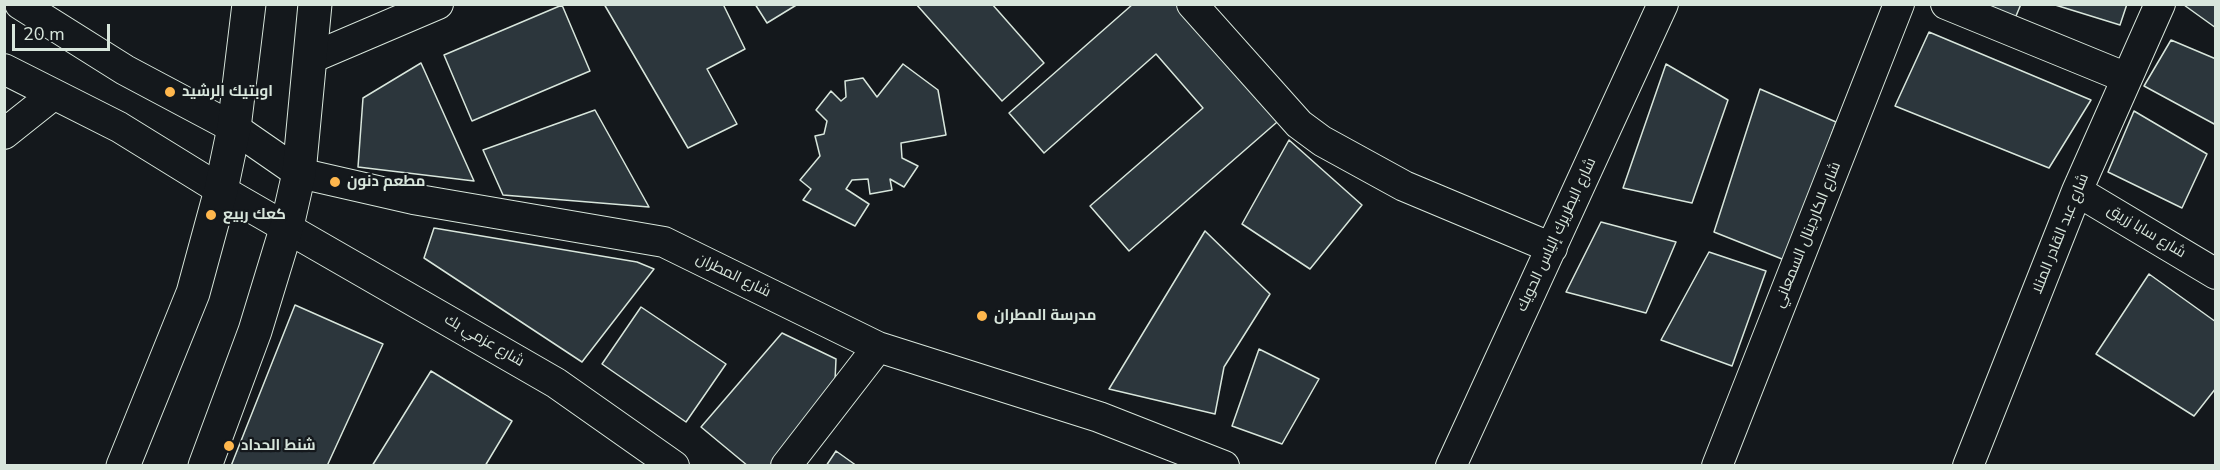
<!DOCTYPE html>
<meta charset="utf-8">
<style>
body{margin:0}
#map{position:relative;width:2220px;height:470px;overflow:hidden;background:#14181c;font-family:"Nunito Sans",sans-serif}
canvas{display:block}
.frame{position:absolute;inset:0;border:6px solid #d8e6dc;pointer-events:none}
.scale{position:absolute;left:12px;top:24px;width:98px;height:27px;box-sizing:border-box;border:3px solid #d8e6dc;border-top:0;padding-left:8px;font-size:18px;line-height:21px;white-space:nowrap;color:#d8e6dc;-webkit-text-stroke:4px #14181c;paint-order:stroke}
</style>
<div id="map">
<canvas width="2220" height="470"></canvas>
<div class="frame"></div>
<div class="scale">20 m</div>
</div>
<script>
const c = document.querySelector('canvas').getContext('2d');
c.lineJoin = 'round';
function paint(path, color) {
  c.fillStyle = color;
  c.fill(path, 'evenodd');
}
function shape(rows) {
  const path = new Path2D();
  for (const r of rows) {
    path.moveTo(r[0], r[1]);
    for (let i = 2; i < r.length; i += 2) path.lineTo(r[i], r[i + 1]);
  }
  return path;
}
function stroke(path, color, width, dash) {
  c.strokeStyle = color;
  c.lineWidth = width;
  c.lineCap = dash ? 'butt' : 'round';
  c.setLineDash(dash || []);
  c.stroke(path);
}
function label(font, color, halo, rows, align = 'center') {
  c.font = font + ' "Nunito Sans",Cairo,sans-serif';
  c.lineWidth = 4.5;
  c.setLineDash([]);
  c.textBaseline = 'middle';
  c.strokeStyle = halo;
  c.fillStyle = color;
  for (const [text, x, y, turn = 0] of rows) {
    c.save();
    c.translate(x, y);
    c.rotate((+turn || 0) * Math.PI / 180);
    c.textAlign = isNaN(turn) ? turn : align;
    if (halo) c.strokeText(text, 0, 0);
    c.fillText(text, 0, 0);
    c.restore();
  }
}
const building = shape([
 [604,4,723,4,745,49,707,69,737,124,688,148,604,4],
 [755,4,798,4,767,23,755,4],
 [916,4,992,4,1044,63,1002,101,916,4],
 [1133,4,1185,4,1284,116,1129,251,1090,206,1203,108,1156,54,1044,153,1009,113,1133,4],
 [1955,4,2021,4,2011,28,1955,4],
 [2052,4,2127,4,2120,25,2052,4],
 [2216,4,2216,28,2184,5,2185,4,2216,4],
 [562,5,590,71,472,121,444,55,562,5],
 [1929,32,2091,100,2049,168,1895,106,1929,32],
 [2171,40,2216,59,2216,125,2144,86,2171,40],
 [421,63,474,181,358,167,363,98,421,63],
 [903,64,938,90,946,135,901,143,902,158,918,166,904,187,890,179,892,190,870,194,868,179,852,180,846,189,869,204,855,226,803,200,811,189,800,180,820,156,815,136,824,134,827,121,816,110,831,91,841,101,846,97,845,81,863,78,877,97,903,64],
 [1666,64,1728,100,1692,203,1623,188,1666,64],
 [1760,89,1836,122,1787,261,1714,232,1760,89],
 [595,110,649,207,503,195,483,150,595,110],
 [2134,111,2207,154,2182,208,2108,172,2134,111],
 [1289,140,1362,205,1310,269,1242,224,1289,140],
 [1601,222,1676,242,1646,313,1566,292,1601,222],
 [434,228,637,262,654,269,582,362,424,258,434,228],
 [1205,231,1270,294,1224,367,1215,414,1109,389,1205,231],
 [1709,252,1766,271,1732,366,1661,340,1709,252],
 [2149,274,2216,322,2216,388,2194,416,2096,354,2149,274],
 [295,305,383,344,327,466,231,466,295,305],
 [641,307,726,364,686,422,602,364,641,307],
 [782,333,836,359,835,381,773,466,748,466,701,427,782,333],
 [1259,349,1319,379,1282,444,1232,426,1259,349],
 [431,371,512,421,485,466,372,466,431,371],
 [836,451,857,466,826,466,836,451]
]);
const minor = shape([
 [20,4,125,70,234,128,299,173,413,199,664,242,878,347,1099,417,1224,466],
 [1192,4,1299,124,1322,141,1404,186,1552,248],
 [1946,4,2127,78],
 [309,59,438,4],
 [4,69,119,127,221,190,556,383,674,466],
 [4,134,53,95],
 [2077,191,2216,274],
 [786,466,878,347],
 [1451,466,1663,4],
 [1717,466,1899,4],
 [1968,466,2077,191,2160,4]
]);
const trunk = shape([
 [123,466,193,293,221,190,234,128,249,4],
 [205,466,255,331,287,226,299,173,315,4]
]);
const markers = [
 [170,92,6,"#ffb74d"],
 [335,182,6,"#ffb74d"],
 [211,215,6,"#ffb74d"],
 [982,316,6,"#ffb74d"],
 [229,446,6,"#ffb74d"]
];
const poiNames = [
 ["اوبتيك الرشيد",182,92],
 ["مطعم دنون",347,182],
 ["كعك ربيع",223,215],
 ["مدرسة المطران",994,316],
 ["شنط الحداد",241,446]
];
const streetNames = [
 ["شارع سابا زريق",2146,232,31],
 ["شارع عبد القادر المنلا",2061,234,-68],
 ["شارع البطريرك إلياس الحويك",1557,235,-65],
 ["شارع الكاردينال السمعاني",1808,235,-68],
 ["شارع المطران",733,276,26],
 ["شارع عزمي بك",484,341,30]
];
paint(building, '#2c363c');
stroke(building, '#d8e6dc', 1.5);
stroke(minor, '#d8e6dc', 32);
stroke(trunk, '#d8e6dc', 35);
stroke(minor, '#14181c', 30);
stroke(trunk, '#14181c', 33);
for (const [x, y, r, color] of markers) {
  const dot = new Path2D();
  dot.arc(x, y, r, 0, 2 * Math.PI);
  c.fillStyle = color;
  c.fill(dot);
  stroke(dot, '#14181c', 2);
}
label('bold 15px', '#d8e6dc', '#14181c', poiNames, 'left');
label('15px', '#d8e6dc', '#14181c', streetNames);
</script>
